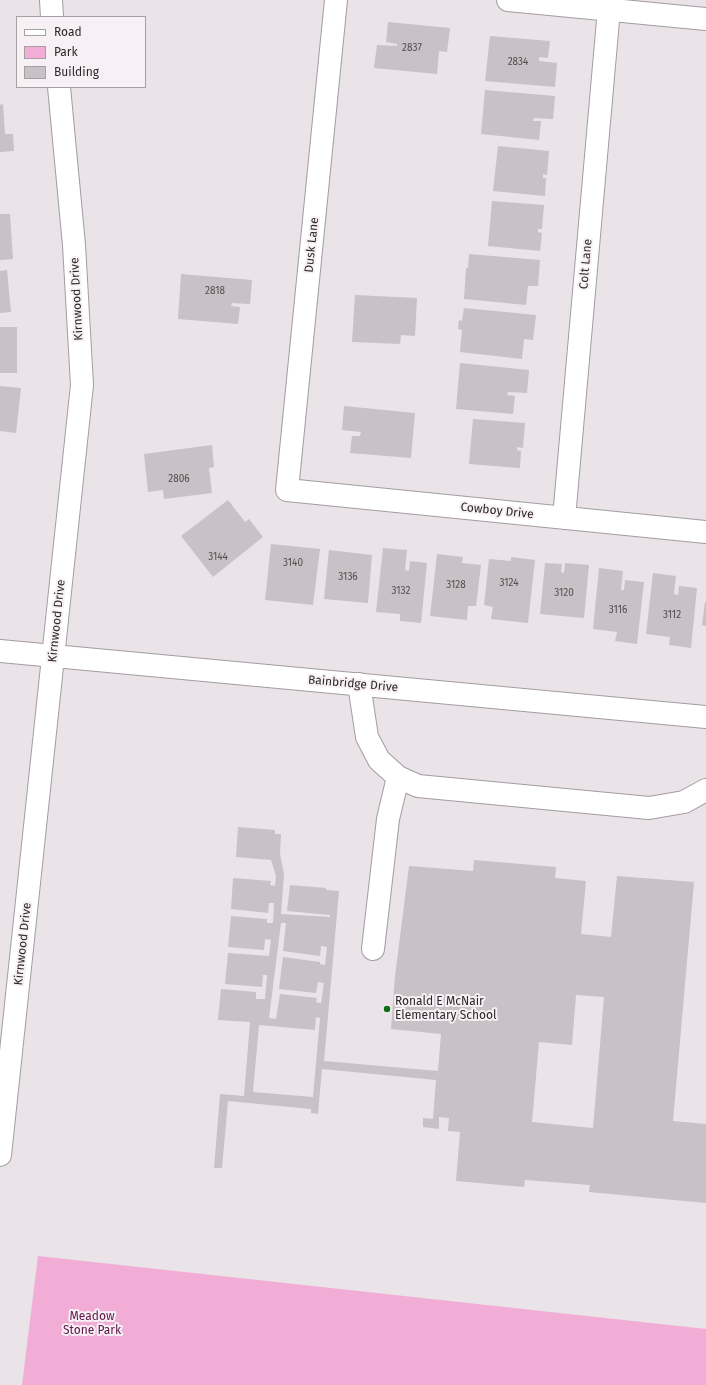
<!DOCTYPE html>
<style>
body{margin:0}
#map{position:relative;width:706px;height:1385px;overflow:hidden;background:#eae3e7;font-family:"Fira Sans",sans-serif}
canvas{display:block}
.legend{position:absolute;left:16px;top:16px;width:130px;height:72px;box-sizing:border-box;background:#f7f0f4;border:1px solid #a6a0a3;margin:0;padding:5px 7px;list-style:none;font-size:12px;color:#2c292a}
.legend li{display:flex;align-items:center;gap:8px;height:20px}
.legend b{width:20px;border:1px solid #a6a0a3}
</style>
<div id="map">
<canvas width="706" height="1385"></canvas>
<ul class="legend">
<li><b style="height:5px;background:#fff"></b>Road</li>
<li><b style="height:11px;background:#f1add6"></b>Park</li>
<li><b style="height:11px;background:#c8c1c5"></b>Building</li>
</ul>
</div>
<script>
const c = document.querySelector('canvas').getContext('2d');
c.lineJoin = 'round';
function paint(path, color) {
  c.fillStyle = color;
  c.fill(path, 'evenodd');
}
function shape(rows) {
  const path = new Path2D();
  for (const r of rows) {
    path.moveTo(r[0], r[1]);
    for (let i = 2; i < r.length; i += 2) path.lineTo(r[i], r[i + 1]);
  }
  return path;
}
function stroke(path, color, width, dash) {
  c.strokeStyle = color;
  c.lineWidth = width;
  c.lineCap = dash ? 'butt' : 'round';
  c.setLineDash(dash || []);
  c.stroke(path);
}
function label(font, color, halo, rows, align = 'center') {
  c.font = font + ' "Fira Sans",sans-serif';
  c.lineWidth = 4;
  c.setLineDash([]);
  c.textBaseline = 'middle';
  c.strokeStyle = halo;
  c.fillStyle = color;
  for (const [text, x, y, turn = 0] of rows) {
    c.save();
    c.translate(x, y);
    c.rotate((+turn || 0) * Math.PI / 180);
    c.textAlign = isNaN(turn) ? turn : align;
    if (halo) c.strokeText(text, 0, 0);
    c.fillText(text, 0, 0);
    c.restore();
  }
}
const green = shape([
 [38,1256,706,1329,706,1385,22,1385]
]);
const building = shape([
 [388,22,450,28,447,52,439,51,437,74,374,68,377,45,397,46,397,44,386,42],
 [490,36,550,41,548,58,539,57,539,61,557,63,555,87,485,81],
 [485,90,555,96,553,119,534,118,533,121,541,121,539,140,481,134],
 [3,104,5,134,13,134,14,151,0,152,0,105],
 [498,146,549,151,547,175,543,174,543,178,546,178,545,196,493,191],
 [492,201,544,205,542,229,538,229,538,232,542,233,540,251,488,246],
 [0,214,10,214,13,259,0,260],
 [469,254,540,260,538,286,528,286,526,305,464,299,466,268,468,268],
 [7,270,11,312,0,313,0,271],
 [181,274,252,280,250,304,232,303,231,306,240,307,238,324,178,319],
 [355,295,417,298,415,336,401,335,400,344,352,342],
 [464,308,536,315,533,340,524,339,522,359,460,352,462,330,458,329,459,320,462,321],
 [0,327,17,327,17,373,0,373],
 [460,363,529,370,527,393,508,392,507,395,515,396,513,414,456,409],
 [0,386,21,388,16,433,0,431],
 [344,406,415,413,411,458,350,453,352,436,360,436,361,432,342,430],
 [473,419,525,423,523,448,517,447,517,450,521,451,520,468,469,464],
 [212,445,214,467,209,468,212,493,164,499,163,490,148,492,144,454],
 [228,500,245,522,249,519,263,537,213,577,181,536],
 [271,544,320,549,313,605,265,600],
 [383,548,407,550,405,570,409,571,410,561,427,563,421,623,400,621,400,614,376,612],
 [329,550,372,555,368,603,324,599],
 [437,554,463,557,462,563,481,565,476,606,468,606,467,620,430,616],
 [511,557,535,560,528,623,491,619,493,607,484,605,489,559,511,561],
 [545,563,562,564,561,572,564,573,565,563,589,565,584,618,540,614],
 [599,568,623,571,621,590,624,590,625,580,644,582,637,644,615,641,617,632,593,629],
 [653,573,676,576,674,594,678,595,679,586,697,588,691,648,669,645,670,637,646,634],
 [705,602,706,602,706,626,702,625],
 [238,827,275,830,275,834,281,834,280,854,284,874,281,914,330,917,330,915,287,911,290,885,326,888,326,890,339,891,324,1061,438,1071,441,1034,391,1029,395,976,409,866,473,871,474,860,556,867,555,878,586,881,581,934,611,937,617,876,694,882,673,1121,706,1124,706,1203,589,1192,590,1185,525,1180,524,1187,456,1181,460,1132,448,1131,449,1118,439,1117,439,1129,423,1127,423,1118,433,1119,436,1080,322,1069,318,1114,311,1113,311,1109,228,1101,222,1168,214,1168,220,1094,244,1096,250,1022,218,1020,221,989,256,992,256,999,265,999,267,975,263,975,262,987,225,984,228,953,269,956,271,940,265,939,264,950,228,947,231,916,267,919,267,923,273,923,274,903,269,903,268,913,231,909,233,878,271,881,270,885,275,886,276,876,271,860,236,857],
 [281,923,286,923,283,951,320,956,321,946,327,947,325,965,320,964,320,962,283,957,279,989,316,993,318,982,324,983,321,1003,316,1002,317,998,280,994,276,1019,269,1018],
 [576,995,604,997,593,1128,532,1122,539,1042,572,1045],
 [316,1017,320,1018,313,1097,253,1092,259,1025,315,1030]
]);
const minor = shape([
 [51,0,52,17],
 [336,0,287,490,706,532],
 [508,0,706,19],
 [564,518,609,9],
 [0,651,706,717],
 [359,684,367,737,379,760,398,777,418,786,649,808,684,802,706,790],
 [373,949,388,819,398,777],
 [0,1155,82,385,74,245,59,87]
]);
const markers = [
 [387,1009,4,"#106d19"]
];
const numberNames = [
 ["2837",412,48],
 ["2834",518,62],
 ["2818",215,291],
 ["2806",179,479],
 ["3144",218,557],
 ["3140",293,563],
 ["3136",348,577],
 ["3124",509,583],
 ["3128",456,585],
 ["3132",401,591],
 ["3120",564,593],
 ["3116",618,610],
 ["3112",672,615]
];
const streetNames = [
 ["Dusk Lane",312,245,-84],
 ["Colt Lane",586,264,-85],
 ["Kirnwood Drive",77,299,-93],
 ["Cowboy Drive",497,511,6],
 ["Kirnwood Drive",57,621,-84],
 ["Bainbridge Drive",353,684,5],
 ["Kirnwood Drive",23,944,-84]
];
const poiNames = [
 ["Ronald E McNair",395,1002],
 ["Elementary School",395,1016]
];
const parkNames = [
 ["Meadow",92,1317],
 ["Stone Park",92,1331]
];
paint(green, '#f1add6');
paint(building, '#c8c1c5');
stroke(minor, '#a39ca0', 24);
stroke(minor, '#fff', 22);
for (const [x, y, r, color] of markers) {
  const dot = new Path2D();
  dot.arc(x, y, r, 0, 2 * Math.PI);
  c.fillStyle = color;
  c.fill(dot);
  stroke(dot, '#f7f0f4', 1.5);
}
label('10px', '#534f51', null, numberNames);
label('12px', '#2c292a', '#f7f0f4', streetNames);
label('12px', '#2c292a', '#f7f0f4', poiNames, 'left');
label('12px', '#61164a', '#f7f0f4', parkNames);
</script>
